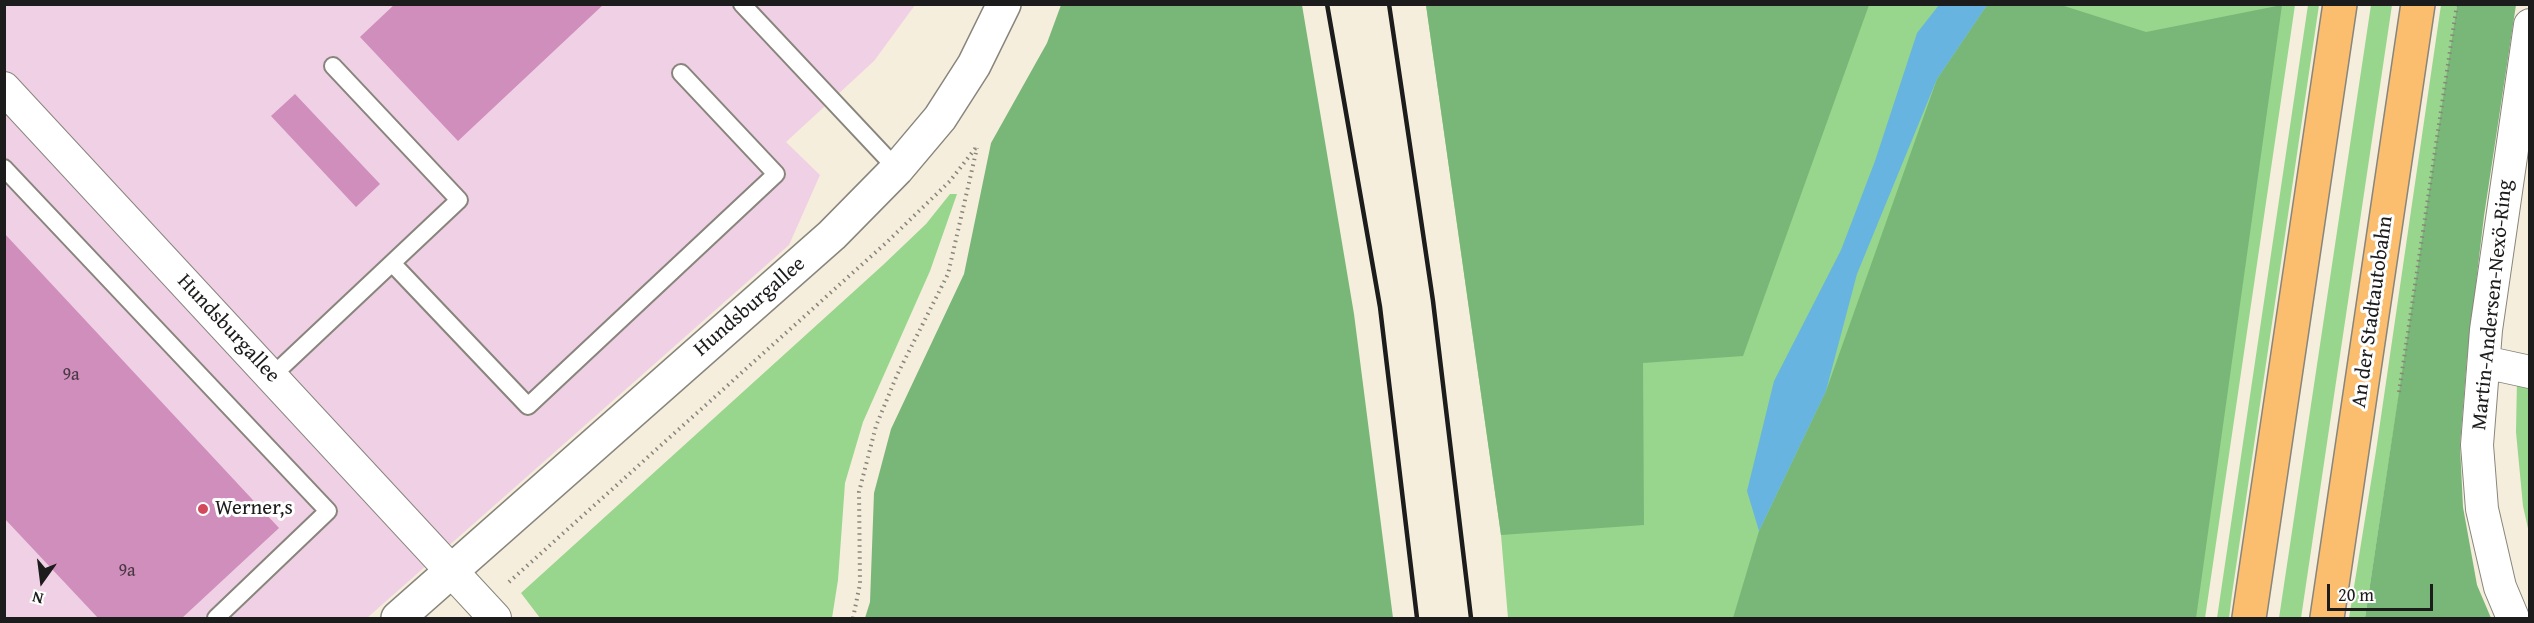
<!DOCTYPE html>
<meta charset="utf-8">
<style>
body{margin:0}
#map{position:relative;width:2534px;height:623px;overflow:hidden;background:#f5eedc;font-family:"Gentium Book Plus",serif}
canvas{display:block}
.frame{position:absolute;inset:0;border:6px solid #1c1c1c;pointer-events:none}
.north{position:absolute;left:12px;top:551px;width:60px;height:60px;-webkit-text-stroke:4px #fff;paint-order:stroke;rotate:194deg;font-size:16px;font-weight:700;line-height:24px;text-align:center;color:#1c1c1c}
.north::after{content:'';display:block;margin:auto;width:21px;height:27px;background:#1c1c1c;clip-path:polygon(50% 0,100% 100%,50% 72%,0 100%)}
.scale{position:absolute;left:2327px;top:584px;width:106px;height:27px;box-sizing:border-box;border:3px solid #1c1c1c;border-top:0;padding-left:8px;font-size:18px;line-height:21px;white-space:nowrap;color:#1c1c1c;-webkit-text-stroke:4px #fff;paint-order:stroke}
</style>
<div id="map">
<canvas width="2534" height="623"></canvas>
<div class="frame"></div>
<div class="north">N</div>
<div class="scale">20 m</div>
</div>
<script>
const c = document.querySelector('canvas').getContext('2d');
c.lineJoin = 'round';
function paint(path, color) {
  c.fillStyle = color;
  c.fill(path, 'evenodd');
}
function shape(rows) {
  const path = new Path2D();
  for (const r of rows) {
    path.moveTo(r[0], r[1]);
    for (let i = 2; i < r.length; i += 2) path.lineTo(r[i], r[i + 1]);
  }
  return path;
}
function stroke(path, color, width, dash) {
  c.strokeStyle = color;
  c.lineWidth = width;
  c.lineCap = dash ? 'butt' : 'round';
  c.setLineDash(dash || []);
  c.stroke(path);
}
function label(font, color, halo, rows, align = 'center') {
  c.font = font + ' "Gentium Book Plus",serif';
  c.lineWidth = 6;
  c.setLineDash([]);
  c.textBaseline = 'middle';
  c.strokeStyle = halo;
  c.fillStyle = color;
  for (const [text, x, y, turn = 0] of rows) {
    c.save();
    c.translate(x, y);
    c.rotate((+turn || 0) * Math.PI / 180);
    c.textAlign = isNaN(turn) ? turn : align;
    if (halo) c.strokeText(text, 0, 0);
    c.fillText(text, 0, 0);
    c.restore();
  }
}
const built = shape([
 [4,5,915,5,874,61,786,142,820,175,789,245,367,618,5,618]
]);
const green = shape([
 [1426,5,2295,5,2205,618,1508,618,1501,535],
 [2308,5,2319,5,2232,594,2229,618,2217,618],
 [2371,5,2392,5,2301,618,2279,618],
 [2441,5,2457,5,2449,64,2365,618,2349,618,2376,451],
 [950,194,957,194,930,271,863,422,845,483,838,580,832,618,540,618,521,593,883,265,926,224],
 [2517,379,2529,382,2529,533,2523,506,2516,432]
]);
const forest = shape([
 [1061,5,1302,5,1354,314,1393,618,865,618,870,602,874,493,891,429,964,274,991,143,1047,43],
 [1426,5,1869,5,1743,356,1643,363,1644,525,1501,535],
 [1987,5,2061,5,2146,32,2282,5,2196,618,1733,618,1759,531,1826,391,1937,79],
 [2457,5,2516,5,2484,216,2467,358,2460,446,2463,507,2477,585,2491,618,2365,618]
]);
const water = shape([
 [1939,5,1987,5,1937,79,1857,274,1826,391,1759,531,1747,491,1774,381,1841,250,1875,161,1917,33]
]);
const building = shape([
 [395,4,604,4,458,141,360,37],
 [295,94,380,184,356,207,271,116],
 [4,233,279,528,182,618,98,618,4,518]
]);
const path = shape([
 [2399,392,2457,4],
 [509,582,887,242,950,181,978,145],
 [853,618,860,584,859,492,876,426,897,375,948,274,977,148]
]);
const service = shape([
 [742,4,897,169],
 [4,168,328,511,216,618],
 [392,263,528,406,776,174,681,73],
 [272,376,459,200,333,66]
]);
const minor = shape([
 [4,88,495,618],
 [2484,362,2530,372],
 [2513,618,2500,587,2482,509,2477,445,2486,330,2530,25]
]);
const tertiary = shape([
 [398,618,832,235,897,169,940,118,974,65,1004,4]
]);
const trunk = shape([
 [2249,618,2340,4],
 [2327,618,2418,4]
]);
const rail = shape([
 [1327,4,1380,307,1417,618],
 [1389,4,1433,301,1471,618]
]);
const markers = [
 [203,509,6,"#d1495b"]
];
const numberNames = [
 ["9a",71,375],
 ["9a",127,571]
];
const streetNames = [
 ["Martin-Andersen-Nexö-Ring",2493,305,-84],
 ["Hundsburgallee",750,307,-41],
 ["An der Stadtautobahn",2373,312,-82],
 ["Hundsburgallee",228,329,47]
];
const poiNames = [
 ["Werner,s",215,509]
];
paint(built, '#f0d0e4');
paint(green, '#97d68c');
paint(forest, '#79b778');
paint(water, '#68b4e1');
paint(building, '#cf8ebb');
stroke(service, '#88857c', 20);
stroke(minor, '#88857c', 34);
stroke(tertiary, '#88857c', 36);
stroke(trunk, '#88857c', 36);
stroke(path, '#88857c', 4, [1.5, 4.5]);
stroke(service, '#fff', 16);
stroke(minor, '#fff', 32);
stroke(tertiary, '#fff', 33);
stroke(trunk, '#fabe6e', 33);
stroke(rail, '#1c1c1c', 4.5);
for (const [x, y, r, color] of markers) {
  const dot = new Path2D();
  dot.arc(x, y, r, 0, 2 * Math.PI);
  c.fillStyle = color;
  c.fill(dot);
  stroke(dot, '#fff', 2);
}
label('18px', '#493844', null, numberNames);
label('21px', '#1c1c1c', '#fff', streetNames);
label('21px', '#1c1c1c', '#fff', poiNames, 'left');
</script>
